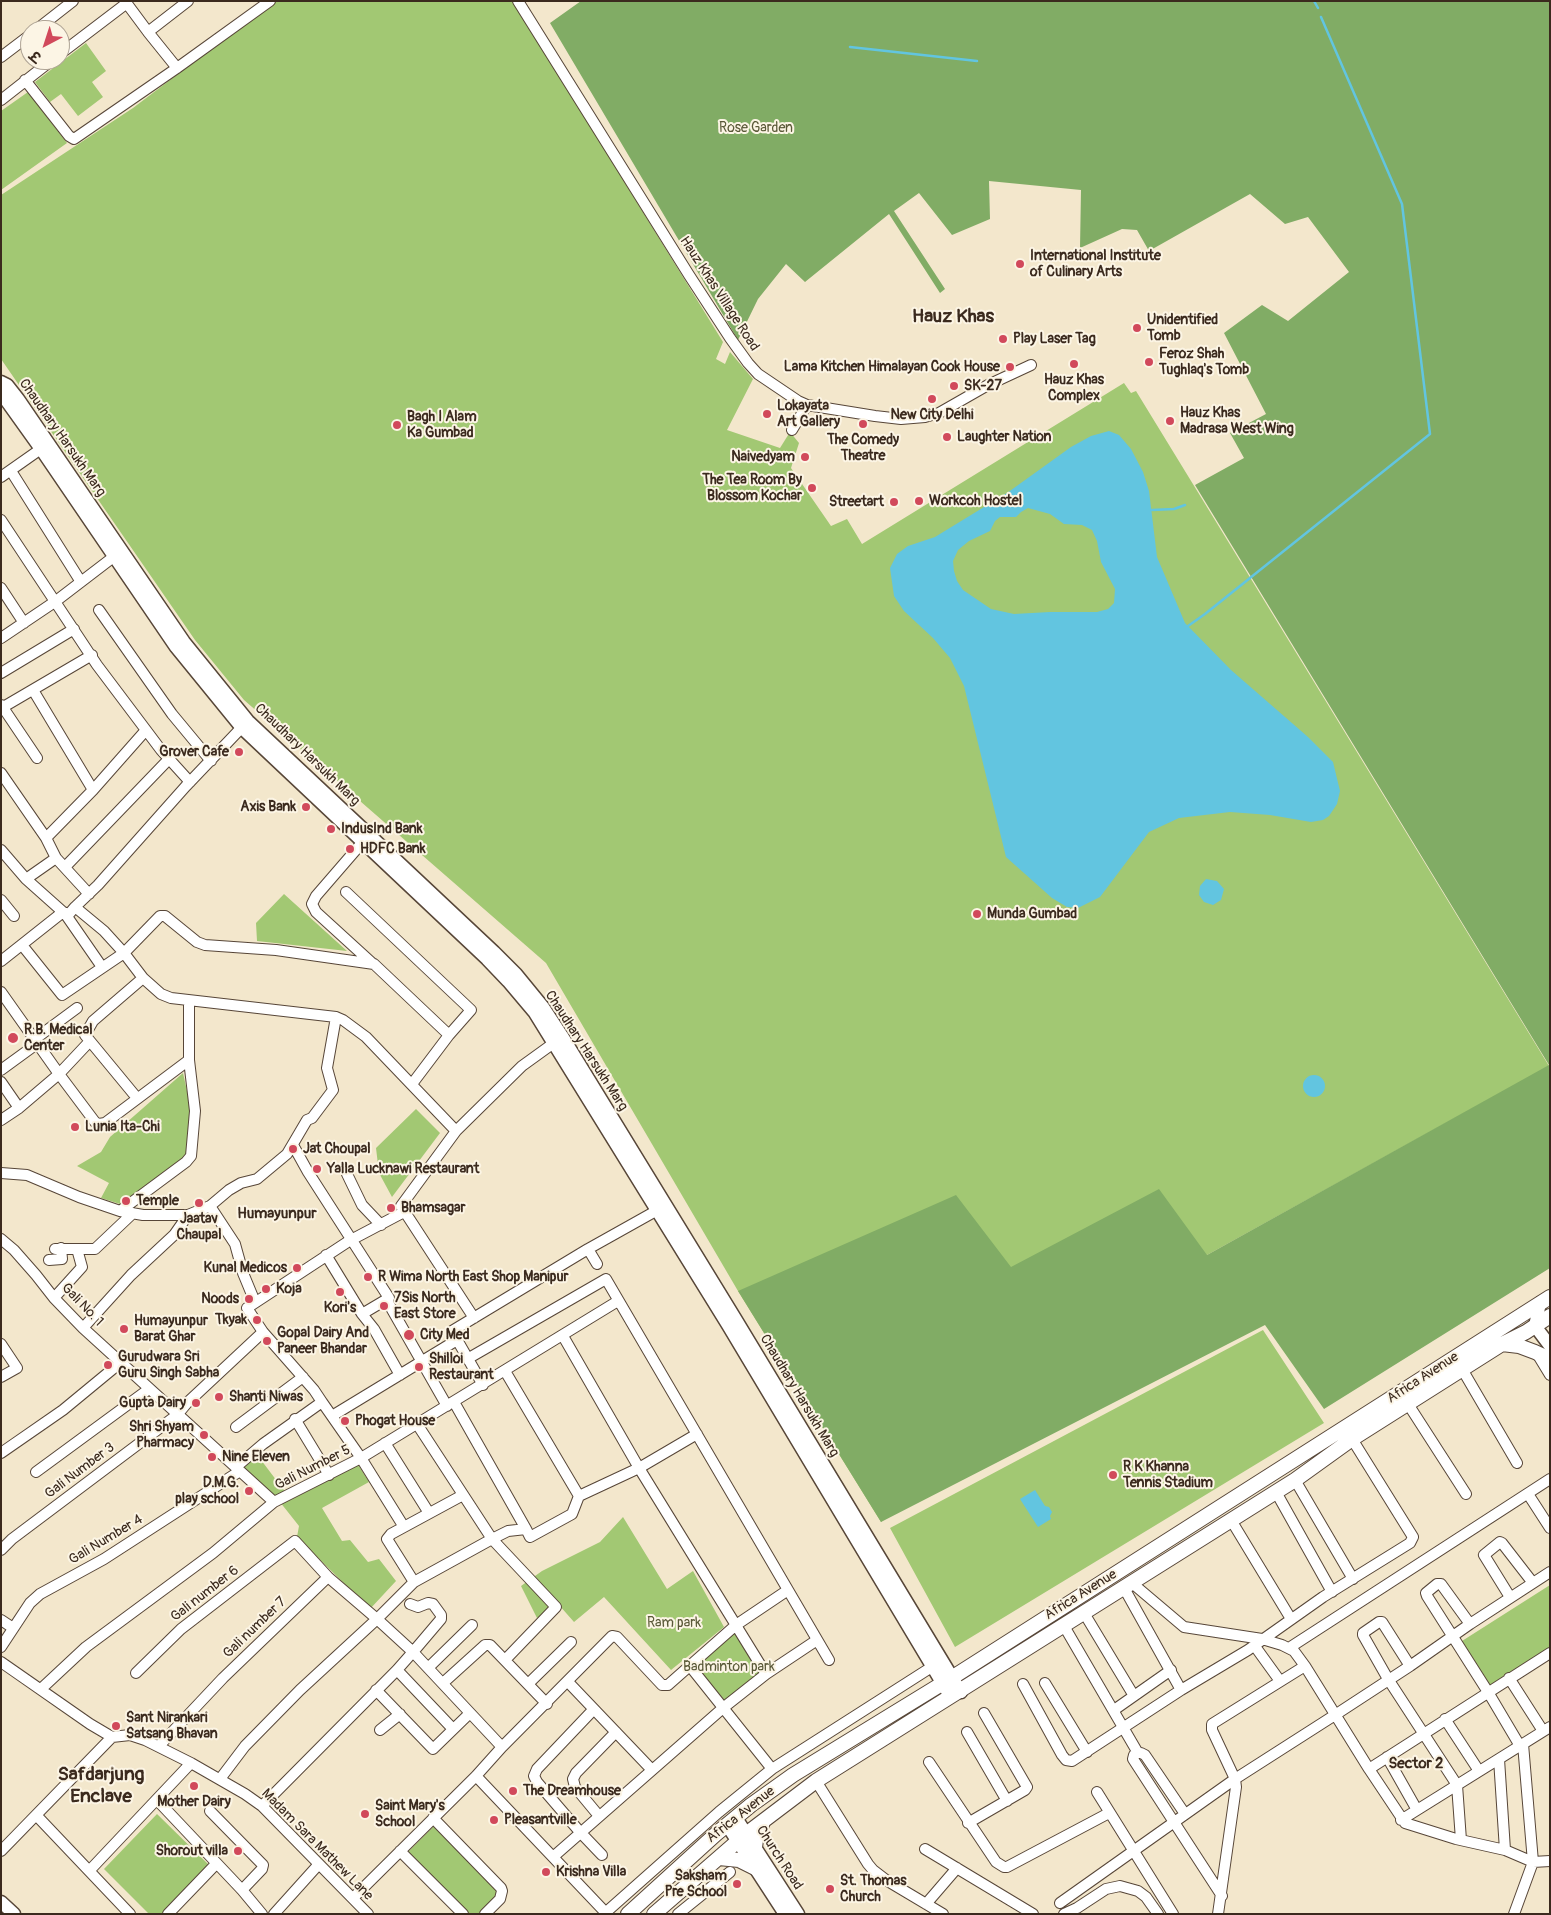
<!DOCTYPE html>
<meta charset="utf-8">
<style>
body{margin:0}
#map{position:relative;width:1551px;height:1915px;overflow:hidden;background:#f3e7cc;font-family:Pangolin,"Playpen Sans Deva",sans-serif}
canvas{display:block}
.frame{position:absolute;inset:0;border:2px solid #3b2a1e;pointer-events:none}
.north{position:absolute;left:20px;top:20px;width:50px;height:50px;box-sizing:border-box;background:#fcf5e5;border:1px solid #afa495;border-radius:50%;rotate:220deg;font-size:14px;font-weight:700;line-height:20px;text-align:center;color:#3b2a1e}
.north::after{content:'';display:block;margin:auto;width:18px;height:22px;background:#d1495b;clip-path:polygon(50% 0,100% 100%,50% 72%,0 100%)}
</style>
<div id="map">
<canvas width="1551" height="1915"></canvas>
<div class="frame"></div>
<div class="north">उ</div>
</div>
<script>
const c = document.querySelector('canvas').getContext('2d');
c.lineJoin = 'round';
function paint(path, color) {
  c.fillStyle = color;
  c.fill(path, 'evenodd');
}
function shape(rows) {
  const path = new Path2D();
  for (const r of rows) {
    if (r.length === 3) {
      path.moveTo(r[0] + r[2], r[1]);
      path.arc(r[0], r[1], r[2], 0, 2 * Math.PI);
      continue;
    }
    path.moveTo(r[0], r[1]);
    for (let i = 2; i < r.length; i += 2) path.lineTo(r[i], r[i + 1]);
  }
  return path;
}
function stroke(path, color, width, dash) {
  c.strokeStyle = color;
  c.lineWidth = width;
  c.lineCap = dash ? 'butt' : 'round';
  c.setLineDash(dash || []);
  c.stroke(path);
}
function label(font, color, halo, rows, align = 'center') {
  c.font = font + ' Pangolin,sans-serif';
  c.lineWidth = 4;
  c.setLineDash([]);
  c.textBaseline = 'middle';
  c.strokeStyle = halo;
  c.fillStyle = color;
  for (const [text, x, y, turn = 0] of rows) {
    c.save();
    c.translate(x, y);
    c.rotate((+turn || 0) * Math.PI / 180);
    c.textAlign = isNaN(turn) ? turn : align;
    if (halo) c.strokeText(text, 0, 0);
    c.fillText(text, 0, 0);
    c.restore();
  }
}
const green = shape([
 [274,1,513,1,723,342,716,359,725,364,730,352,753,379,727,430,780,448,790,432,799,443,791,468,831,526,847,519,862,544,1124,383,1131,393,1136,391,1549,1066,1207,1255,881,1522,738,1291,546,963,244,700,195,640,1,359,1,195,133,108],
 [86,43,106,71,92,82,103,97,78,116,61,94,50,102,35,82],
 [28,92,67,143,1,190,1,111],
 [284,894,347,951,257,941,256,923],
 [183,1073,191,1109,188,1151,181,1163,123,1205,101,1198,109,1183,77,1166,101,1152,110,1137],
 [416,1109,440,1133,392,1197,379,1173,376,1148],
 [1263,1330,1324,1423,955,1647,890,1528],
 [258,1456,286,1493,275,1499,242,1469],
 [357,1463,369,1482,322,1508,342,1541,350,1540,368,1562,379,1559,396,1581,370,1609,297,1537,299,1526,280,1502],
 [623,1517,667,1589,693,1571,724,1627,671,1670,604,1597,574,1622,559,1605,537,1618,521,1586,542,1571,600,1542],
 [1550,1585,1550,1647,1490,1685,1462,1641],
 [737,1632,762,1672,723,1702,693,1664],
 [157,1814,209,1865,162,1914,149,1914,104,1869],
 [434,1826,499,1893,478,1914,467,1914,407,1853]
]);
const forest = shape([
 [581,1,1550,1,1550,1268,1324,1409,1265,1325,881,1522,738,1291,956,1195,1011,1267,1159,1189,1207,1255,1549,1065,1195,485,1244,458,1230,433,1266,414,1224,333,1262,305,1288,321,1349,272,1308,217,1285,224,1250,194,1149,251,1137,230,1122,229,1080,248,1081,190,989,181,990,219,952,235,919,193,894,211,945,289,940,293,889,214,805,282,786,264,758,299,738,340,550,23]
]);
const water = shape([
 [1109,431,1119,435,1131,449,1143,472,1149,491,1157,557,1185,623,1231,670,1308,737,1333,762,1340,791,1337,804,1329,816,1323,820,1311,822,1270,815,1230,812,1179,818,1149,832,1100,897,1078,908,1067,907,1052,898,1006,857,964,686,950,658,933,638,904,611,894,596,890,568,897,554,908,546,935,537,1007,493,1071,447,1091,436],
 [1028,508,1050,514,1064,524,1082,525,1092,530,1097,541,1101,562,1115,589,1114,603,1108,609,1097,612,1050,612,1014,614,991,609,963,590,957,581,954,571,953,561,958,550,969,541,990,531,995,521,1000,517,1016,517,1021,512],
 [1206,879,1217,881,1224,889,1221,900,1213,905,1204,902,1199,895,1200,886],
 [1314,1086,11],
 [1035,1490,1045,1506,1049,1507,1052,1512,1050,1516,1051,1519,1038,1527,1020,1499]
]);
const stream = shape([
 [1314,1,1318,8],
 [850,47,977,61],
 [1152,510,1174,509,1185,505],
 [1188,626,1205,614,1430,434,1402,204,1321,17]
]);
const minor = shape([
 [125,1,148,32,177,68],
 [518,1,689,275,730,338,748,363,758,374,798,401,807,405,875,416,901,419,925,417,939,413,988,385,1031,365],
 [36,30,73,1],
 [148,32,188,1],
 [60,54,127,3],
 [1,57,30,35],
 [25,80,69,136,74,139,177,68,270,1],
 [1,100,52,60],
 [792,430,807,405],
 [11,471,81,582],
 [1,477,45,446],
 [1,520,97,665,161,750,190,782],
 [1,588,24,623],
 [99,610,172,714,211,761],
 [1,638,56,601,120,552],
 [1,673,74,629],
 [33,690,93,790],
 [1,705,5,706,92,655],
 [2,706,37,758],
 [246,723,186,786,98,885,75,907,104,931,124,953,143,978,161,994,171,998,336,1017,343,1020,366,1037,456,1131,522,1066,558,1040],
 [1,773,46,838,56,858,89,894],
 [367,837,316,896,312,904,316,912,373,964],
 [46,838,93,790,146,730],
 [1,850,26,879,63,912,69,914,75,907],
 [65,867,169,759],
 [26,879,56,858],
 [1,900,14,916],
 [66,915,102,967],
 [22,945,62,995,124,953,160,916,165,916,197,942,205,945,276,950,374,964,449,1035,471,1010,346,892],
 [1,961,63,912],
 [1,992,59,1074,95,1122,99,1124,105,1123,189,1060],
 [35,1039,77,1008],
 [1,1070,38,1043],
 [1,1082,19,1108],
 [412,1084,449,1035],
 [137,1098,85,1035,93,1021,143,978],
 [1,1120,19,1108,59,1074,90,1041],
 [456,1131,401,1206,474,1318],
 [293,1145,308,1172,389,1298,362,1314],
 [1,1173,27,1175,79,1197,120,1211,143,1215,188,1215],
 [347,1174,362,1205,381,1225],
 [210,1206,235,1244,243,1273,255,1302],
 [120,1211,186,1162,191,1156,195,1111,189,1060,189,1001],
 [1,1239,14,1250,36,1275,54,1298,83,1328,274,1502],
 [55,1249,95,1249,133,1213],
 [588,1249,597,1264],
 [326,1255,362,1314,374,1329,400,1375],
 [49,1260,62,1259,61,1248],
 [54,1298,82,1267,77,1249],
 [386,1299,447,1406],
 [83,1328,131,1275,174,1235,188,1215,210,1206,229,1190,241,1183,257,1179,287,1154,307,1120,312,1118,333,1090,327,1068,336,1017],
 [563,1336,639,1468,766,1674],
 [1,1344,17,1368,1,1377],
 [1536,1352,1550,1375],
 [469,1358,606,1279,829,1660],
 [1462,1369,1517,1463],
 [505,1371,579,1496],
 [483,1385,452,1331,588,1249,663,1207],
 [322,1402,314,1390,263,1332,247,1308,349,1241,404,1212],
 [454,1402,526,1529],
 [1408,1404,1466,1494],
 [332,1416,457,1340],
 [295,1419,329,1475],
 [417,1424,492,1539,556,1607,505,1660],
 [236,1427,303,1377],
 [385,1443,429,1513],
 [1,1453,63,1410,120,1363],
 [236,1467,263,1444,322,1402,361,1458,404,1527],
 [36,1472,149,1389],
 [1295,1480,1353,1579],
 [1276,1492,1332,1592],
 [1528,1494,1550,1528],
 [1231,1520,1291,1619],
 [1,1550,12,1539,177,1415,187,1403,263,1332],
 [414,1582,387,1539,391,1534,463,1495],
 [1132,1583,1184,1627,1262,1639,1282,1645,1294,1651,1305,1666,1369,1769,1405,1823,1456,1839,1505,1850,1533,1862,1550,1861],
 [1124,1588,1181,1690],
 [1510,1597,1484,1555,1500,1542,1502,1543,1533,1583],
 [410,1604,418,1607,428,1603,433,1604,441,1615,441,1619,413,1652],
 [1084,1613,1134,1696],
 [1,1620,13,1628],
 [1470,1624,1441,1584,1437,1584,1426,1593,1427,1596,1488,1692,1520,1746],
 [1064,1626,1138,1753],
 [1254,1645,1280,1681],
 [1,1647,30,1603,40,1594,104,1559,240,1471],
 [1289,1648,1550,1479],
 [1,1662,90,1724,112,1737],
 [689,1665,772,1769],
 [1410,1666,1382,1622,1379,1622,1363,1633,1363,1635,1388,1679,1457,1785,1461,1840],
 [428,1668,472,1625],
 [397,1670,453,1729],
 [136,1673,181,1629,295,1541,328,1577],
 [1509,1678,1543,1731],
 [568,1682,652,1770],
 [443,1683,485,1645,490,1645,547,1704],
 [1045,1683,1087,1752],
 [528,1684,571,1642],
 [1023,1684,1062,1755,1066,1760,1072,1761,1181,1690,1248,1650,1323,1597,1410,1543,1413,1537,1352,1439],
 [41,1689,86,1647,213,1553,274,1502,361,1458,618,1301],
 [376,1690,433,1749,470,1713],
 [594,1709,537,1769,534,1776,537,1782,580,1832,602,1855],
 [1114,1710,1171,1670],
 [1445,1719,1479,1771],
 [380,1730,400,1714],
 [967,1732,1007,1801],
 [112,1737,130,1735,145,1740,191,1763,245,1794,262,1806,368,1914],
 [159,1746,223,1678,328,1577,377,1619,300,1690,245,1746,220,1779],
 [502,1747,612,1636,617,1637,662,1685,668,1685,736,1625,788,1590],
 [1138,1753,1134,1755,1133,1759,1222,1896],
 [1138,1753,1141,1753,1145,1755,1185,1814],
 [1387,1757,1417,1810],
 [1499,1759,1505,1850],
 [929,1762,996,1862,1004,1867,1007,1867,1109,1813],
 [1369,1769,1550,1653],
 [476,1776,605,1912],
 [816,1781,868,1864,873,1870,886,1880,943,1914],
 [1097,1792,1173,1914],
 [157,1800,242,1890,262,1914],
 [262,1806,397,1670,412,1653],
 [210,1811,263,1865,262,1869,242,1890],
 [36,1815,130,1914],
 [599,1816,575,1787,573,1779,576,1773,616,1732],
 [433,1818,501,1888,502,1891,500,1899,485,1914],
 [1401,1820,1550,1727],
 [968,1823,1025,1790,1027,1787,984,1713],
 [925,1849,1033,1914],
 [1,1851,112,1737],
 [400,1851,463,1914],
 [553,1857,723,1708,766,1674,817,1640],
 [90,1870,191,1763],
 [353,1898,476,1776,502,1747,413,1652,377,1619,414,1582,492,1539,508,1531,526,1529,530,1537,572,1514,579,1496,639,1468,697,1434],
 [1060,1903,1235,1779,1335,1715,1410,1666,1470,1624,1550,1572],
 [926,1904,957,1868],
 [168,1914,216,1864],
 [274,1914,319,1864],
 [604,1914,719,1812,772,1769,938,1663],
 [678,1914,730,1872],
 [1064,1914,1077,1908,1106,1889,1120,1886,1138,1891,1146,1897,1158,1914],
 [1218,1914,1236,1787,1235,1779,1212,1730,1212,1724,1305,1666],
 [1514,1914,1533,1862,1523,1744]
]);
const tertiary = shape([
 [1,382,7,385,18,399,184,642,248,721,494,952,516,974,543,1007,562,1036,736,1320,961,1692],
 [1,393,41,449,176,647,242,728,487,959,508,981,535,1013,728,1325,947,1691],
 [1540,1303,1535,1326,1550,1346],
 [736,1818,798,1914],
 [727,1825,785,1914],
 [1,1902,14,1914]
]);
const secondary = shape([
 [1502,1344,1519,1346,1535,1352,1550,1359],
 [755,1847,756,1840,763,1822],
 [719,1858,739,1860,757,1869],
 [628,1914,716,1834,751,1805,793,1775,953,1677,1550,1297],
 [654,1914,746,1834,816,1781,1295,1480,1352,1439,1502,1344,1526,1332,1550,1316]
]);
const markers = [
 [1020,264,5,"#d1495b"],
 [1137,328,5,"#d1495b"],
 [1003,339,5,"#d1495b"],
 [1149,362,5,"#d1495b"],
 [1074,364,5,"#d1495b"],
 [1010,367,5,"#d1495b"],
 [954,386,5,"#d1495b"],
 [932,399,5,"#d1495b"],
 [767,414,5,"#d1495b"],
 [1170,421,5,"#d1495b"],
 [863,424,5,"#d1495b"],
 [397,425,5,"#d1495b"],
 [947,437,5,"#d1495b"],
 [805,457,5,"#d1495b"],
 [812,488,5,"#d1495b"],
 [919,501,5,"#d1495b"],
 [894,502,5,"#d1495b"],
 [239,752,5,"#d1495b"],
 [306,807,5,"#d1495b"],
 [331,829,5,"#d1495b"],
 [350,849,5,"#d1495b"],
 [977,914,5,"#d1495b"],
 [13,1038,6,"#d1495b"],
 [75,1127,5,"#d1495b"],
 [293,1149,5,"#d1495b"],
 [317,1169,5,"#d1495b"],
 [126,1201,5,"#d1495b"],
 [199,1203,5,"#d1495b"],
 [391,1208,5,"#d1495b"],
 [297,1268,5,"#d1495b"],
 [368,1277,5,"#d1495b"],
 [266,1289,5,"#d1495b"],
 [340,1292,5,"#d1495b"],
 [249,1299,5,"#d1495b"],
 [384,1306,5,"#d1495b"],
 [257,1320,5,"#d1495b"],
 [124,1329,5,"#d1495b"],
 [409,1335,6,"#d1495b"],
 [267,1341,5,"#d1495b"],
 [108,1365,5,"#d1495b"],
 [419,1367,5,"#d1495b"],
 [219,1397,5,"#d1495b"],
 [196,1403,5,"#d1495b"],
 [345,1421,5,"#d1495b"],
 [204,1435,5,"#d1495b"],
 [212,1457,5,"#d1495b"],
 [1113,1475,5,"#d1495b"],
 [249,1491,5,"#d1495b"],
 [116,1726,5,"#d1495b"],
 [194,1786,5,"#d1495b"],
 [513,1791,5,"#d1495b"],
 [365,1814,5,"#d1495b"],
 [494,1820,5,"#d1495b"],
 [238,1851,5,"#d1495b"],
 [546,1872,5,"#d1495b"],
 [737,1884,5,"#d1495b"],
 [830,1889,5,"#d1495b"]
];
const parkNames = [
 ["Rose Garden",756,128],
 ["Ram park",674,1623],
 ["Badminton park",729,1667]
];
const poiNames = [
 ["International Institute",1030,256],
 ["of Culinary Arts",1030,272],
 ["Unidentified",1147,320],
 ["Tomb",1147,336],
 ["Play Laser Tag",1013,339],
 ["Feroz Shah",1159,354],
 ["Tughlaq's Tomb",1159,370],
 ["Lama Kitchen Himalayan Cook House",1000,367,"right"],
 ["Hauz Khas",1074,380,"center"],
 ["Complex",1074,396,"center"],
 ["SK-27",964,386],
 ["Lokayata",777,406],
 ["Art Gallery",777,422],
 ["Hauz Khas",1180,413],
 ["Madrasa West Wing",1180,429],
 ["New City Delhi",932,415,"center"],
 ["Bagh I Alam",407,417],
 ["Ka Gumbad",407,433],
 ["Laughter Nation",957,437],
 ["The Comedy",863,440,"center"],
 ["Theatre",863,456,"center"],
 ["Naivedyam",795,457,"right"],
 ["The Tea Room By",802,480,"right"],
 ["Blossom Kochar",802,496,"right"],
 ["Workcoh Hostel",929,501],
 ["Streetart",884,502,"right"],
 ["Grover Cafe",229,752,"right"],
 ["Axis Bank",296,807,"right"],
 ["IndusInd Bank",341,829],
 ["HDFC Bank",360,849],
 ["Munda Gumbad",987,914],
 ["R.B. Medical",24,1030],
 ["Center",24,1046],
 ["Lunia Ita-Chi",85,1127],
 ["Jat Choupal",303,1149],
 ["Yalla Lucknawi Restaurant",327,1169],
 ["Temple",136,1201],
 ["Bhamsagar",401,1208],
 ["Jaatav",199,1219,"center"],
 ["Chaupal",199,1235,"center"],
 ["Kunal Medicos",287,1268,"right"],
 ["R Wima North East Shop Manipur",378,1277],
 ["Koja",276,1289],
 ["7Sis North",394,1298],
 ["East Store",394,1314],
 ["Noods",239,1299,"right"],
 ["Kori's",340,1308,"center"],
 ["Tkyak",247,1320,"right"],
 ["Humayunpur",134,1321],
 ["Barat Ghar",134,1337],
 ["Gopal Dairy And",277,1333],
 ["Paneer Bhandar",277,1349],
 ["City Med",420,1335],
 ["Gurudwara Sri",118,1357],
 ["Guru Singh Sabha",118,1373],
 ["Shilloi",429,1359],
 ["Restaurant",429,1375],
 ["Shanti Niwas",229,1397],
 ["Gupta Dairy",186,1403,"right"],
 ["Phogat House",355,1421],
 ["Shri Shyam",194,1427,"right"],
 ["Pharmacy",194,1443,"right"],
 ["Nine Eleven",222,1457],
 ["R K Khanna",1123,1467],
 ["Tennis Stadium",1123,1483],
 ["D.M.G.",239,1483,"right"],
 ["play school",239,1499,"right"],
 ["Sant Nirankari",126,1718],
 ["Satsang Bhavan",126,1734],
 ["The Dreamhouse",523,1791],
 ["Mother Dairy",194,1802,"center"],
 ["Saint Mary's",375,1806],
 ["School",375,1822],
 ["Pleasantville",504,1820],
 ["Shorout villa",228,1851,"right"],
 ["Krishna Villa",556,1872],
 ["Saksham",727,1876,"right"],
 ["Pre School",727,1892,"right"],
 ["St. Thomas",840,1881],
 ["Church",840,1897]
];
const streetNames = [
 ["Hauz Khas Village Road",719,294,57],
 ["Chaudhary Harsukh Marg",62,438,55],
 ["Chaudhary Harsukh Marg",307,755,44],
 ["Chaudhary Harsukh Marg",586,1051,57],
 ["Gali No. 1",82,1305,46],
 ["Africa Avenue",1423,1378,-33],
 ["Chaudhary Harsukh Marg",799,1396,59],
 ["Gali Number 5",313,1468,-27],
 ["Gali Number 3",80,1471,-37],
 ["Gali Number 4",106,1540,-31],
 ["Gali number 6",205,1594,-38],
 ["Africa Avenue",1081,1595,-32],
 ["Gali number 7",255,1628,-44],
 ["Africa Avenue",741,1815,-38],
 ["Madam Sara Mathew Lane",317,1845,45],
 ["Church Road",779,1858,57]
];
const neighbourhoodNames = [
 ["Humayunpur",277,1214],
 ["Sector 2",1416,1764]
];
const districtNames = [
 ["Hauz Khas",953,317],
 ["Safdarjung",101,1775],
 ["Enclave",101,1797]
];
paint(green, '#a2c873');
paint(forest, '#81ac65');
paint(water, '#62c5e0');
stroke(stream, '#62c5e0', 2.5);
stroke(minor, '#574638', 12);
stroke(tertiary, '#574638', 15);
stroke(secondary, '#574638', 16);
stroke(minor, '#fff', 10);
stroke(tertiary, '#fff', 12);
stroke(secondary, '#fff', 14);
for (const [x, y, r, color] of markers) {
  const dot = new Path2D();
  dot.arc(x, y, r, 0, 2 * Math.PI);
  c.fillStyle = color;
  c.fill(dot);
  stroke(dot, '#fcf5e5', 2);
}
label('14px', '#5a5938', '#fcf5e5', parkNames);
label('bold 14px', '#3b2a1e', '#fcf5e5', poiNames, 'left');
label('14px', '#3b2a1e', '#fcf5e5', streetNames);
label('bold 15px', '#3b2a1e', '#fcf5e5', neighbourhoodNames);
label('bold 19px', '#3b2a1e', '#fcf5e5', districtNames);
</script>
